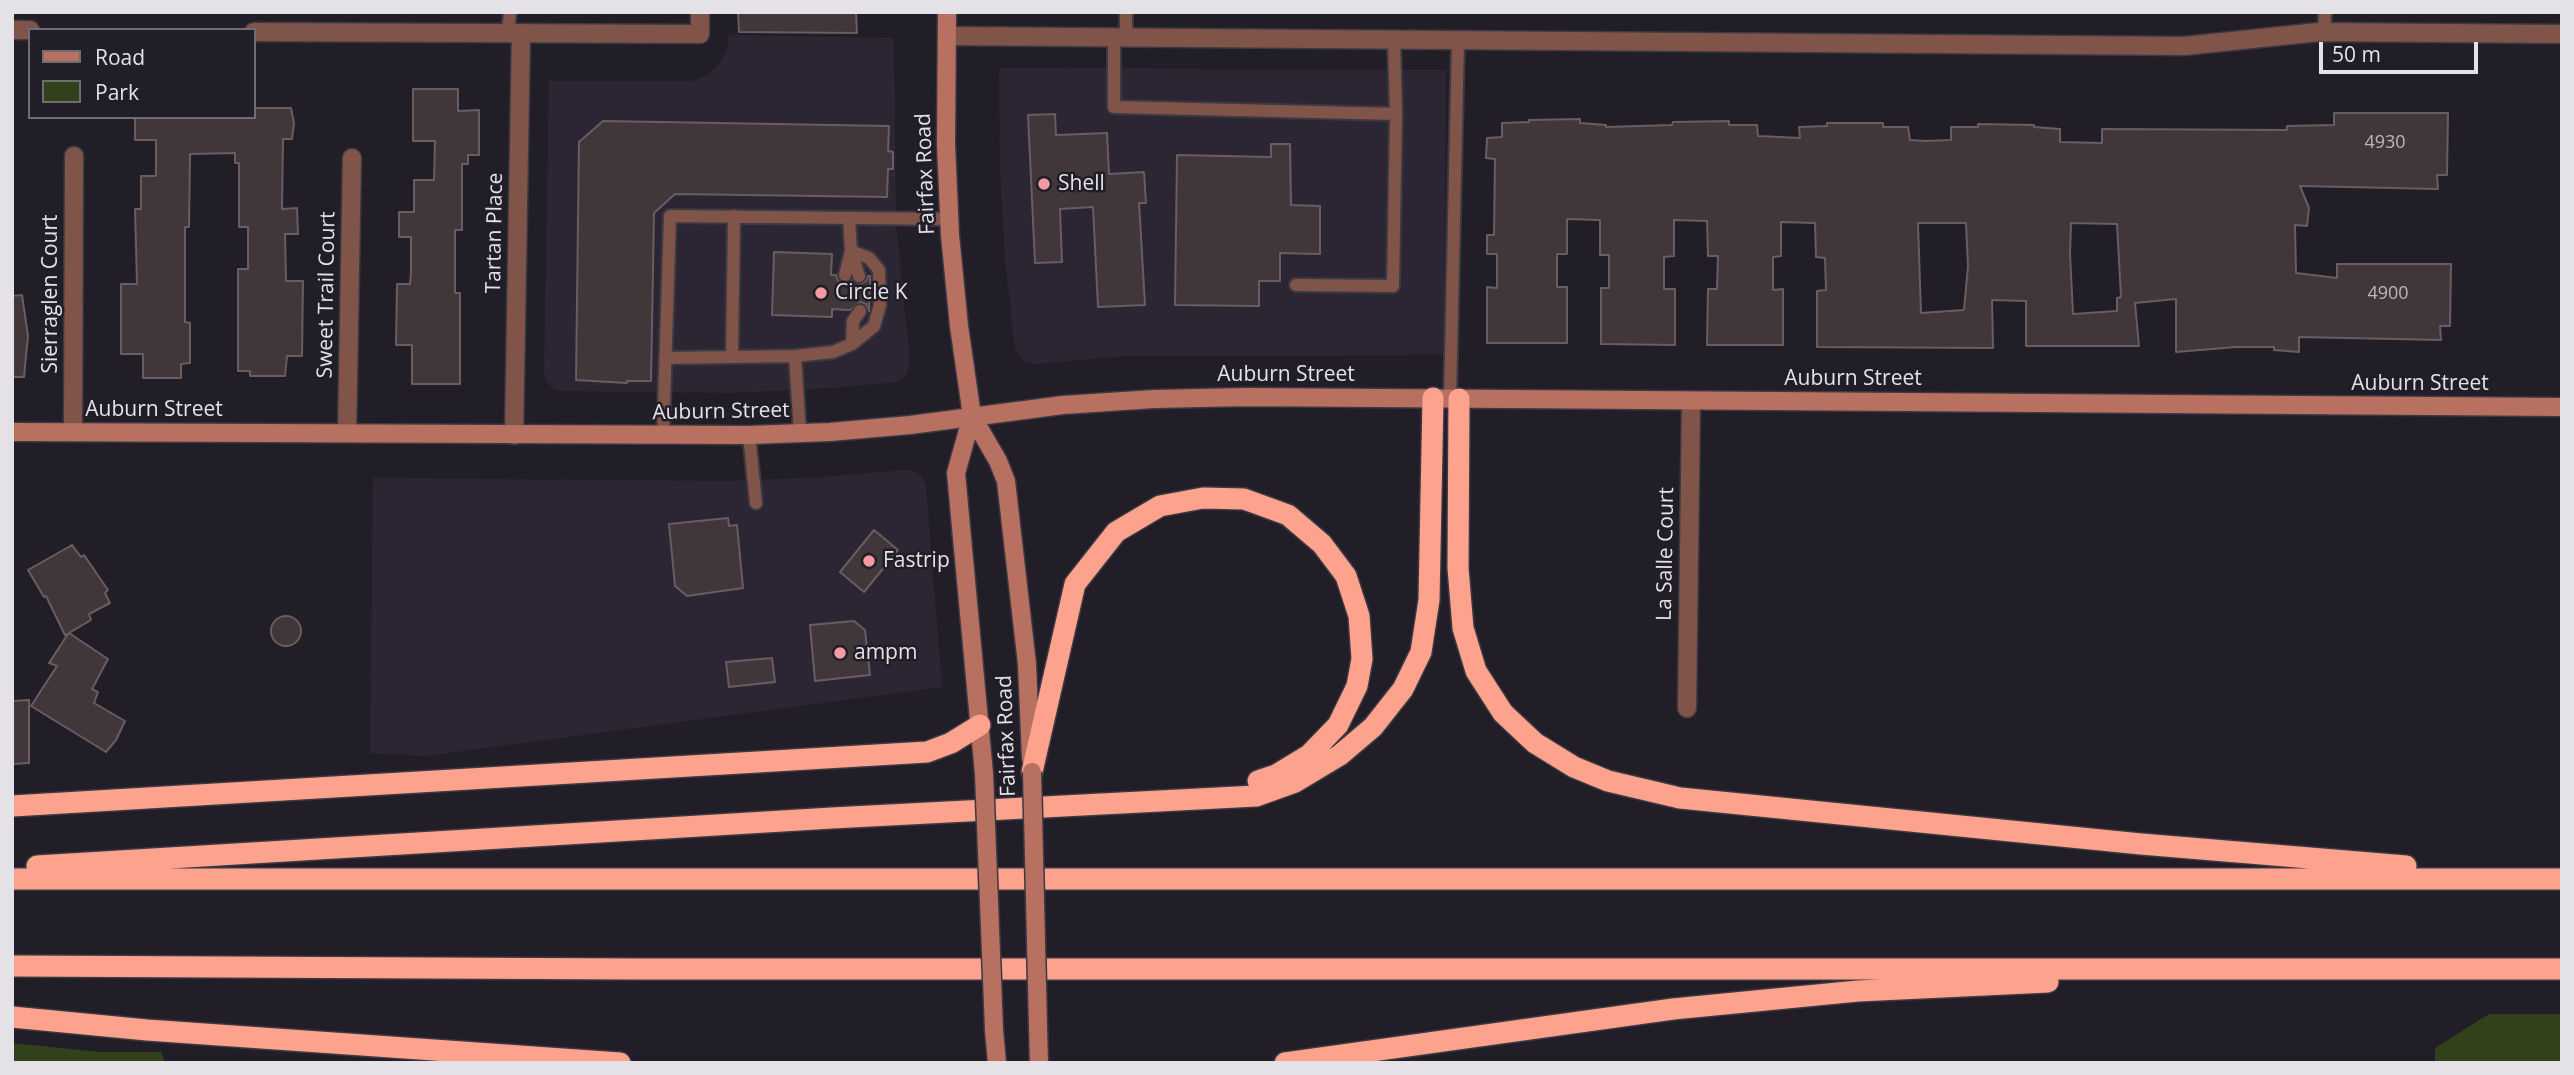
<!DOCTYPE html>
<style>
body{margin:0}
#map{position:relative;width:2574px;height:1075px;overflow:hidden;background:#221e27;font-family:"Open Sans",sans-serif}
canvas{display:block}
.frame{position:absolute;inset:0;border:14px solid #e4e2e7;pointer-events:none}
.legend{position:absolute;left:28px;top:28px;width:228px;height:91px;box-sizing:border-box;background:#221e27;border:2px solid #706c74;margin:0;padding:9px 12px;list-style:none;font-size:21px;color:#e4e2e7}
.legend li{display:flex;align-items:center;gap:14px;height:35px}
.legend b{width:35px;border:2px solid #706c74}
.scale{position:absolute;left:2319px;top:42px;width:159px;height:32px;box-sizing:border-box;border:4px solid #e4e2e7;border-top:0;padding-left:9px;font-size:21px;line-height:24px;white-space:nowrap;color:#e4e2e7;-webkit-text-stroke:5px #221e27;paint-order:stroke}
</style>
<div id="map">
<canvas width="2574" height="1075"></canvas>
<div class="frame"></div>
<ul class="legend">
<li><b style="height:9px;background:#b87060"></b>Road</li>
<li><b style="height:19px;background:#31411a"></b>Park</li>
</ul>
<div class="scale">50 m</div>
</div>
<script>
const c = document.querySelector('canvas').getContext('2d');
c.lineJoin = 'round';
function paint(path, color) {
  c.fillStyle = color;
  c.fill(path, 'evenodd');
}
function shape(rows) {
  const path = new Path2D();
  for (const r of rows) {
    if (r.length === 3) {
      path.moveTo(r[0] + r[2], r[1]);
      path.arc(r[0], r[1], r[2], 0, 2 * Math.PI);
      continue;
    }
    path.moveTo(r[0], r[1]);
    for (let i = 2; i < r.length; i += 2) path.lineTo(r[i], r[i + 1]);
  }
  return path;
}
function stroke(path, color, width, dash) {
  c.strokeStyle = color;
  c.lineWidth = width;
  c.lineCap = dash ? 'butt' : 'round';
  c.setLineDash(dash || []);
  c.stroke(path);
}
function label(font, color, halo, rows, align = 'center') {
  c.font = font + ' "Open Sans",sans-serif';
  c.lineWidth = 5;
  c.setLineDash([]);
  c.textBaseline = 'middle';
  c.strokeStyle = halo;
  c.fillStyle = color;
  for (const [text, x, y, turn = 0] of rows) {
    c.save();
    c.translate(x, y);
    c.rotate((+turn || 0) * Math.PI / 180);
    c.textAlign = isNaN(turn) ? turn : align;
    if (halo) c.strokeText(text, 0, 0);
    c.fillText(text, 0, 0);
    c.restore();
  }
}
const built = shape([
 [729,35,894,38,896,224,910,362,907,374,897,382,834,388,732,393,562,391,554,389,548,383,544,375,549,81,693,81,707,75,719,64,727,49],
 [999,68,1446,70,1444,355,1127,356,1035,364,1024,361,1015,348,1005,259,1000,171],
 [906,470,914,471,922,477,926,487,942,687,426,756,370,753,373,478,726,481,807,478]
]);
const green = shape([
 [2489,1014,2562,1014,2562,1063,2435,1063,2435,1048],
 [12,1043,100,1052,161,1052,165,1063,12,1063]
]);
const building = shape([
 [738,12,856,12,857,33,739,32,738,12],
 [413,89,458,89,458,111,479,110,479,155,468,155,468,164,462,164,462,230,455,230,455,293,460,293,460,384,412,384,412,345,396,345,397,284,410,284,411,272,411,237,399,237,399,212,414,212,414,180,434,180,435,141,413,141,413,89],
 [254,108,291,108,294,123,292,139,283,139,282,209,297,208,298,234,285,234,286,281,303,281,302,356,287,356,285,376,250,376,250,371,238,371,238,269,248,269,248,227,239,227,239,163,235,163,235,153,190,154,189,227,185,227,185,322,190,323,190,363,181,364,181,378,143,378,143,354,121,354,121,284,137,284,135,209,141,209,141,176,156,176,156,140,135,140,135,117,254,117,254,108],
 [2334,113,2448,113,2447,175,2437,175,2438,189,2300,186,2309,208,2307,226,2295,225,2296,273,2337,278,2337,264,2451,264,2450,326,2440,326,2441,340,2299,337,2299,352,2274,350,2274,347,2236,347,2176,352,2176,299,2135,303,2139,346,2026,346,2026,301,1992,300,1993,348,1817,347,1817,291,1826,290,1825,258,1816,257,1815,223,1781,222,1781,256,1773,257,1773,290,1783,289,1783,345,1707,345,1708,289,1717,289,1718,256,1708,256,1707,221,1674,220,1674,256,1664,257,1664,289,1675,289,1675,345,1601,344,1601,288,1609,288,1609,255,1600,255,1600,220,1567,219,1567,254,1557,254,1557,287,1567,287,1567,343,1487,343,1487,287,1497,288,1497,254,1487,254,1487,235,1494,235,1495,159,1486,158,1487,138,1502,137,1502,123,1529,122,1529,120,1580,119,1580,123,1606,125,1606,127,1672,125,1673,122,1729,121,1729,125,1757,125,1758,136,1800,138,1799,127,1827,126,1827,123,1883,123,1883,127,1908,127,1910,140,1926,141,1951,140,1951,127,1978,127,1978,124,2034,125,2034,127,2060,129,2060,142,2102,143,2102,129,2287,130,2287,126,2334,125,2334,113],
 [1918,223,1966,223,1968,266,1964,310,1921,313,1918,223],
 [2071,223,2117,224,2121,297,2117,298,2117,311,2073,314,2070,254,2071,223],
 [1055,114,1056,135,1107,133,1109,174,1144,172,1146,203,1139,203,1145,305,1098,307,1093,207,1060,209,1062,262,1035,263,1028,115,1055,114],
 [603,121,889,126,888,151,893,152,893,169,888,169,887,197,675,194,654,213,651,381,627,381,627,383,576,380,579,142,603,121],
 [1271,144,1290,144,1291,205,1320,206,1320,254,1280,253,1280,281,1259,281,1259,306,1175,305,1177,155,1271,157,1271,144],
 [774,252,832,254,831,275,836,275,838,281,844,284,852,280,861,284,866,281,868,276,870,276,869,311,866,304,860,302,850,310,832,309,832,317,772,315,774,252],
 [22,295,28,336,24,377,12,377,12,296,22,295],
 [728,518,729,526,737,525,743,588,687,596,675,586,669,524,728,518],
 [874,530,898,550,864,592,840,572,874,530],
 [72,545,81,557,84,555,108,590,105,593,110,603,89,614,91,620,69,633,108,659,92,689,98,692,94,703,125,721,116,740,106,752,31,706,57,666,49,663,68,634,65,635,46,596,44,597,28,570,72,545],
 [286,631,15],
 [854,621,865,630,870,675,815,681,810,625,854,621],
 [772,658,775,682,729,687,726,662,772,658],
 [29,700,29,763,12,764,12,701,29,700]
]);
const lane = shape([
 [2324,32,2325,12],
 [508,33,510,12],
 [1114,37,1114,107,1396,114,1393,286,1296,285],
 [1126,38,1126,12],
 [1394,40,1396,114],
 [734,216,732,357,795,356,800,433],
 [851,251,859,276],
 [845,275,851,251],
 [852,344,853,321,860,311],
 [795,356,833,352,852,344,874,326,880,305,879,270,869,258,851,251,849,218],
 [665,358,732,357],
 [1450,399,1458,40],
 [749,435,756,503],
 [663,436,670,216,949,219]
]);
const street = shape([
 [12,30,30,30],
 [254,32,700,34,700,12],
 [947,36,2184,46,2319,32,2562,34],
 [73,432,74,156],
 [347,433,352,158],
 [514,435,521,33],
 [1687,708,1691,401]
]);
const secondary = shape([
 [947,12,946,144,950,235,959,326,972,416,998,461,1006,481,1027,664,1031,758],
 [972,416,956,473,984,774],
 [12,432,749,435,830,432,910,425,1063,405,1154,399,1247,397,2562,407],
 [1038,1027,1039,1063],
 [994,1030,997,1063]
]);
const highway = shape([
 [1459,399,1458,568,1463,628,1476,671,1503,713,1535,743,1574,767,1608,781,1680,798,2141,844,2406,866],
 [1032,772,1075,584,1116,532,1160,506,1203,498,1244,499,1288,515,1322,544,1346,576,1359,616,1362,659,1357,686,1338,725,1309,755,1276,775,1258,781],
 [12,806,927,752,951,743,980,725],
 [37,866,832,818,1256,796,1295,782,1340,755,1373,727,1403,689,1421,652,1429,600,1433,398],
 [12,879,2562,879],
 [12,966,640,969,2562,969],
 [12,1017,147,1030,620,1063],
 [1285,1063,1673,1009,1858,991,2048,982]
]);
const secondaryBridge = shape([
 [1032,772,1038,1027],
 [984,774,994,1030]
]);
const markers = [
 [1044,184,7,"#f49aa3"],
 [821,293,7,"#f49aa3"],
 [869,561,7,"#f49aa3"],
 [840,653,7,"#f49aa3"]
];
const numberNames = [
 ["4930",2385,143],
 ["4900",2388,294]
];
const streetNames = [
 ["Fairfax Road",926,174,-92],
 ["Tartan Place",495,233,-89],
 ["Sierraglen Court",51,294,-90],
 ["Sweet Trail Court",327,295,-89],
 ["Auburn Street",1286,375],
 ["Auburn Street",1853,379],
 ["Auburn Street",2420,384],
 ["Auburn Street",154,410],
 ["Auburn Street",721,412,-1],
 ["La Salle Court",1666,554,-89],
 ["Fairfax Road",1007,736,-92]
];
const poiNames = [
 ["Shell",1058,184],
 ["Circle K",835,293],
 ["Fastrip",883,561],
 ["ampm",854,653]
];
paint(built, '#2c2634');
paint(green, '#31411a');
paint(building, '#41363a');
stroke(building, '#695d61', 2);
stroke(lane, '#3d3942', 16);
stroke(street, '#3d3942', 21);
stroke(secondary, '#3d3942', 21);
stroke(highway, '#3d3942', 24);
stroke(lane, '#815449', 12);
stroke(street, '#815449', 18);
stroke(secondary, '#b87060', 18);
stroke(highway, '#fca28d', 21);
stroke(secondaryBridge, '#3d3942', 21, []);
stroke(secondaryBridge, '#b87060', 18);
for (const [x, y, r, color] of markers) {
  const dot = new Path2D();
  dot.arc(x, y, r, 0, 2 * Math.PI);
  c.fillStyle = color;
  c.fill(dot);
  stroke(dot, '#221e27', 2.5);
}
label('18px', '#bbb7bc', null, numberNames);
label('21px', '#e4e2e7', '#221e27', streetNames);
label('21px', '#e4e2e7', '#221e27', poiNames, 'left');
</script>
